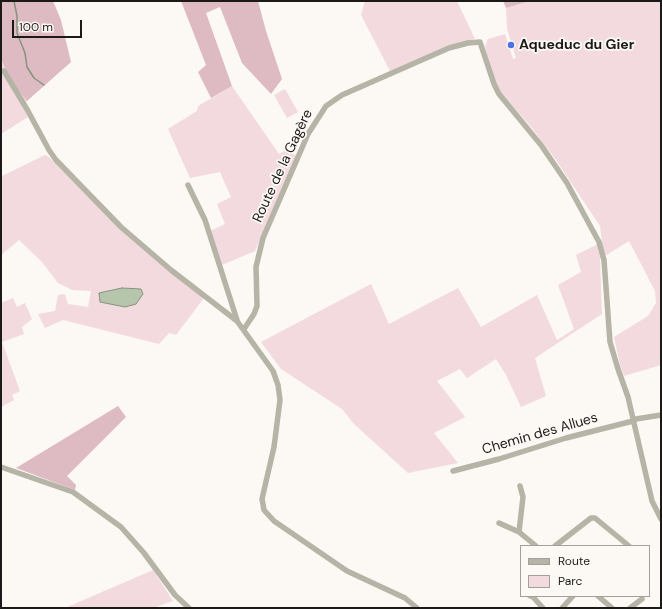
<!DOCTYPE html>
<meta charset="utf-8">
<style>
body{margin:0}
#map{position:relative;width:662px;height:609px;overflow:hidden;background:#fcf8f4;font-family:"DM Sans",sans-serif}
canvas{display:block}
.frame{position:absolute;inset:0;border:2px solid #1c1a19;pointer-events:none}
.legend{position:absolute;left:520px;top:545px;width:130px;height:52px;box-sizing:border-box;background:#fcf8f4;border:1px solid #a29f9c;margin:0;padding:5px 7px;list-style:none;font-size:12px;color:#1c1a19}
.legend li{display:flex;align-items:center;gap:8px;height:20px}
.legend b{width:20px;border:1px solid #a29f9c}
.scale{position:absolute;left:12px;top:20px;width:70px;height:18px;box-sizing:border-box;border:2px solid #1c1a19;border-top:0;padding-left:5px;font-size:12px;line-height:14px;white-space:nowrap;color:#1c1a19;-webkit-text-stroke:3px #fcf8f4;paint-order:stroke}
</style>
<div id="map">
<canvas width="662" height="609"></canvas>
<div class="frame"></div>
<ul class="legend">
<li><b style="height:5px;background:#b6b4a7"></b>Route</li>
<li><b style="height:11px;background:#f2dadf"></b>Parc</li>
</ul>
<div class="scale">100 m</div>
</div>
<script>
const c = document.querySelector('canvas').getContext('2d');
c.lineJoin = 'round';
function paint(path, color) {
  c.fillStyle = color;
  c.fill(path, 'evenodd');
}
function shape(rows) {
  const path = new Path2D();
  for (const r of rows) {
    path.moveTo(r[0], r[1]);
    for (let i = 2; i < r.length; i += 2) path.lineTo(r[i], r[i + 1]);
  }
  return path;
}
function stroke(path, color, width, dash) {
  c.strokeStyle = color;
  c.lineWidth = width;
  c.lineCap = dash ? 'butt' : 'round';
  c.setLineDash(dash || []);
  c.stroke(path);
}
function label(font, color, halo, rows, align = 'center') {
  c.font = font + ' "DM Sans",sans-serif';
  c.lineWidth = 3.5;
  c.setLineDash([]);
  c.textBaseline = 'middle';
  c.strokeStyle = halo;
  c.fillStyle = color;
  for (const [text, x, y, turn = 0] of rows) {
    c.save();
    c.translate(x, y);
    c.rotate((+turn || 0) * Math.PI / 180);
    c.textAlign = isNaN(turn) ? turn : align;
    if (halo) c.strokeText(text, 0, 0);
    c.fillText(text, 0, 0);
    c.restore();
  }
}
const green = shape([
 [365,1,457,1,475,39,449,46,390,71,361,15],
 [530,1,661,1,661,365,624,376,620,365,614,337,648,316,656,303,655,291,629,241,600,259,602,314,535,358,546,396,521,407,506,375,496,359,467,378,460,369,437,381,465,417,434,433,458,463,408,473,354,424,342,409,281,369,261,342,371,284,389,324,458,288,481,327,537,295,557,340,574,329,558,285,581,272,576,255,602,242,600,226,556,160,532,128,500,92,492,76,485,46,488,39,505,34,513,59,516,58,507,29,506,8],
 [1,59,12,83,27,101,22,106,28,117,1,134],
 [232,86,279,154,288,149,296,156,255,251,222,265,210,231,225,224,217,204,231,197,220,172,190,178,168,129,197,111,198,106],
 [285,89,298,112,287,118,274,95],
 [45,155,49,157,120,228,204,298,176,335,169,333,159,344,63,320,45,328,38,314,55,311,58,295,65,294,68,304,88,307,91,291,72,290,58,283,42,262,19,240,1,255,1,173,2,176],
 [13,298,17,307,25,303,32,319,22,327,24,334,2,342,20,391,12,395,14,400,1,407,1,303],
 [153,570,173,601,153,608,65,608]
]);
const forest = shape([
 [1,1,53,1,61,20,71,62,27,101,12,83,1,59],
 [181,1,258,1,266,31,282,79,271,94,242,63,220,7,206,13,232,86,211,98,198,72,206,65],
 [503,1,530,1,506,8],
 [118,406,126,417,67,476,76,485,75,490,16,468]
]);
const water = shape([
 [122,288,141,289,143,294,136,304,125,307,100,302,99,293,122,288]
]);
const stream = shape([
 [14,1,17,16,17,33,25,53,27,67,34,78,44,85]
]);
const street = shape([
 [4,71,28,111,49,150,56,160,121,227,171,270,237,321,273,371,278,385,280,400,274,447,262,499,264,510,274,521,347,571,405,598,417,608],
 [188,185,205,220,237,320],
 [244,329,254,314,257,306,256,267,263,238,308,134,326,106,342,95,449,48,468,43,480,42,494,84,499,94,541,145,567,183,599,242,604,260,610,342,618,369,628,397,652,501,661,519],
 [1,467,73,492,121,527,144,553,175,595,189,608],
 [453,471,499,459,566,438,633,421,636,419,661,415],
 [499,523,519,532,536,546],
 [519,532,523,497,520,486],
 [555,546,591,518,595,518,629,546],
 [530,596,533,597,543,608],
 [598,596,612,608],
 [562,608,573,596],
 [630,608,642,599]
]);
const markers = [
 [511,45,4,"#4e71e5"]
];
const poiNames = [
 ["Aqueduc du Gier",519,45]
];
const streetNames = [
 ["Route de la Gagère",283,166,-65],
 ["Chemin des Allues",540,434,-16]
];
paint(green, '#f2dadf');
paint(forest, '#debbc2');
paint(water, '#b6c6ac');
stroke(water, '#889280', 1);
stroke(stream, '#889280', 1.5);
stroke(street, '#b6b4a7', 5.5);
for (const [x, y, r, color] of markers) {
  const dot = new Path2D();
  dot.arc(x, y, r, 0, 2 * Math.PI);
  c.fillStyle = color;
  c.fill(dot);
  stroke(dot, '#fcf8f4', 1.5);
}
label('bold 14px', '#1c1a19', '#fcf8f4', poiNames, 'left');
label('14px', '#1c1a19', '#fcf8f4', streetNames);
</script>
